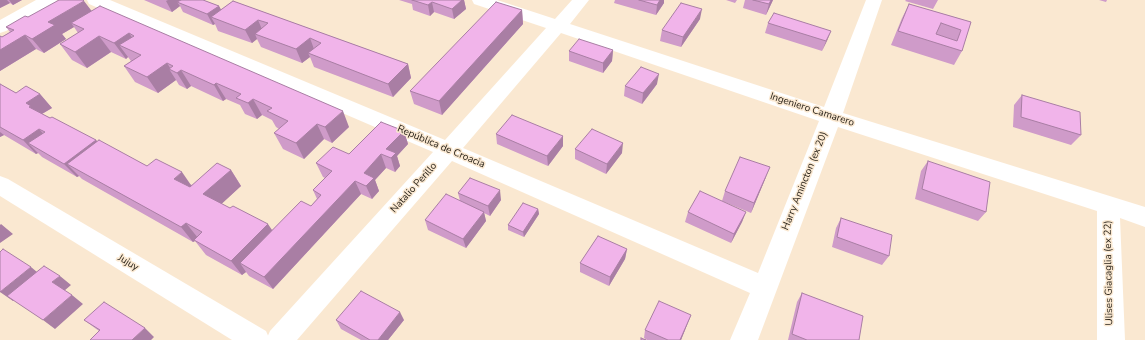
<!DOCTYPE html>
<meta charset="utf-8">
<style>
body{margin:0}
canvas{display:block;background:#fae8d1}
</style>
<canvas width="1145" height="340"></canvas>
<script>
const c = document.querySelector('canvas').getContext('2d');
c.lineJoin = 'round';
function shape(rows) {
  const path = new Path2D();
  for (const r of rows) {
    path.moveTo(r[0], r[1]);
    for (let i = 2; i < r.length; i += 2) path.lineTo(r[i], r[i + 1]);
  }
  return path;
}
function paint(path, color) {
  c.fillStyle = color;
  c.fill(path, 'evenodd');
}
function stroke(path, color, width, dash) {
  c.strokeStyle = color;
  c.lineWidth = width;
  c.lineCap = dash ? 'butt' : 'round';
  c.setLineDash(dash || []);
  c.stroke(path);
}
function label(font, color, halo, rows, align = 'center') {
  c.font = font + ' "Nunito Sans",sans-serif';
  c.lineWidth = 3;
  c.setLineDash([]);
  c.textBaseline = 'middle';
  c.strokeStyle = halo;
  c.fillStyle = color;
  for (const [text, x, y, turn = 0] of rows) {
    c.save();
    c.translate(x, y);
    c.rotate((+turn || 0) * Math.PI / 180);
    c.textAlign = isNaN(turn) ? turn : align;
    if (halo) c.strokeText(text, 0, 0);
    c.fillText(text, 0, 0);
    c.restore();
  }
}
const minor = shape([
 [36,0,57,0,55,4,6,31,0,33,0,20,36,0],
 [87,0,110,0,445,140,546,28,474,4,472,0,497,0,555,19,572,0,589,0,570,24,824,107,866,0,882,0,843,113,1145,207,1145,227,1120,218,1125,340,1097,340,1097,211,838,127,758,340,730,340,750,293,452,161,297,340,266,340,270,331,433,152,89,4,87,0],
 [561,33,819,121,758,273,463,148,561,33]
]);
const secondary = shape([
 [0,176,8,179,266,331,270,340,232,340,0,196,0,176]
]);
const wall = shape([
 [0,0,22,0,13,5,10,3,0,8],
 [144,0,203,0,219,6,221,10,233,1,408,64,411,78,393,97,314,67,310,57,302,63,261,47,257,39,252,43,218,31,215,24,213,25,183,12,180,6,172,12],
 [399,0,464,0,466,9,454,19,434,12,430,16,413,10,412,4],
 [615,0,664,0,664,3,656,15,614,3],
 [726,0,737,0,735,3],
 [745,0,773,0,766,15,743,8],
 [906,0,938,0,933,9,905,1],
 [1099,0,1107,0,1106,2],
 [909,4,971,22,962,51,954,65,891,45,902,18],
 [522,10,523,24,442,115,414,104,410,91],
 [92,11,349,127,332,143,324,139,304,159,283,149,274,133,279,129,276,127,272,120,262,115,257,119,245,114,240,105,226,99,223,101,191,86,187,89,179,85,176,80,158,93,135,82,124,66,131,61,128,57,126,59,111,52,87,68,72,60,60,44,78,33,74,27,62,34,66,39,44,53,36,49,0,71,0,36,2,37,10,32,6,27,28,17],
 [700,19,681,47,660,41,662,30],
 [768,23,831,31,822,51,765,33],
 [613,50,612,61,603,73,569,61,569,51],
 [0,84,16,93,40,94,52,108,42,114,96,140,98,142,147,166,192,185,231,170,241,186,221,204,272,230,311,206,317,199,313,190,325,178,323,177,316,163,349,154,404,131,408,144,397,156,400,166,395,172,386,168,375,180,379,191,372,199,361,194,273,289,249,276,246,272,242,275,206,255,195,241,193,242,82,179,79,176,77,177,42,157,38,153,36,154,4,135,0,137],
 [657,84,642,104,624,96,625,86],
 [1022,95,1081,135,1071,145,1013,127,1014,105],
 [496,134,563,146,548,166,497,144],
 [575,149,622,153,606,174,575,159],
 [928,161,986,212,978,221,915,199,921,171],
 [766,177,751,213,722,201,725,191],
 [458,193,501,200,490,216,484,213,486,221,466,248,428,230,425,220,460,201],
 [538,209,539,214,524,237,508,230,508,225],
 [688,212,746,212,742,222,731,243,685,222],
 [841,218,889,256,882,265,832,247,836,228],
 [627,249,625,259,609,286,580,272,580,263],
 [802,293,859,340,788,340,797,302],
 [691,315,681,340,647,340,644,338,645,330],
 [84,320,154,337,99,331],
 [336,320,404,320,388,340,361,340,341,329]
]);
const shadedWall = shape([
 [0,0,7,0,10,3,0,8],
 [9,0,22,0,13,5],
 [168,0,190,0,177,2,180,6,172,12,166,1],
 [462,0,464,0,466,9,454,19,452,9],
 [660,0,664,0,664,3,656,15,657,5],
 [771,0,773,0,766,15,769,4],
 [84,1,94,14,71,23,74,27,62,34,66,39,44,53,32,39,48,22],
 [432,2,434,12,430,16,428,5],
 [219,6,225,17,211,17,215,24,213,25,207,14],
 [702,9,700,19,681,47,683,37],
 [522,10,523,24,442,115,439,101],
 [258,20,264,34,255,34,257,39,252,43,245,30],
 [831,31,827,41,822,51,826,41],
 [129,33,140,49,119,45,128,57,126,59,114,43],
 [25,35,36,49,0,71,0,50],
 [99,36,111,52,87,68,75,52],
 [310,38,315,52,308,53,310,57,302,63,296,49],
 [613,50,612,61,603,73,603,63],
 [167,63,172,71,169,69,176,80,158,93,147,77],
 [408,64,411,78,393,97,388,84],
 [181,70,191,86,187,89,177,73],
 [659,74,657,84,642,104,643,93],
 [216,83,226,99,223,101,214,85],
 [40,94,52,108,40,115,42,121,26,103],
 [253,99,262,115,257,119,248,103],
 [343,111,349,127,332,143,325,127],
 [317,124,324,139,304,159,296,143],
 [39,129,52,143,28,143,38,153,36,154,23,140],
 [404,131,408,144,397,156,400,166,395,172,391,158,386,149],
 [0,132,4,135,0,137],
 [563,136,563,146,548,166,547,156],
 [96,140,108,154,67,164,79,176,77,177,64,164],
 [623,143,622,153,606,174,607,164],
 [381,154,386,168,375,180,379,191,372,199,366,186,364,173],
 [770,167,766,177,751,213,754,203],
 [231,170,241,186,215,210,203,194],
 [182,172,193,188,186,194,174,179],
 [355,181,361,194,273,289,264,277],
 [500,190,501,200,490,216,488,206],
 [538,209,539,214,524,237,523,232],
 [484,212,486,221,466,248,463,239],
 [746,212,742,222,731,243,734,234],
 [186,223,198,238,194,240,195,241,193,242,181,227],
 [1,224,13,234,0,243,0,225],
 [268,224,278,239,240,263,246,272,242,275,231,261],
 [627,249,625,259,609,286,610,277],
 [31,267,43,277,13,301,0,292],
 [60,276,71,285,64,291,52,282],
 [72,295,83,304,55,329,43,320],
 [400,312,404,320,388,340,378,340],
 [691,315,681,340,680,340],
 [145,328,154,337,151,340,132,340]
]);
const building = shape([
 [59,0,83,0,84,1,48,22,55,25,32,39,25,35,0,50,0,36,2,37,14,30,6,27,25,16,28,17,59,0],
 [181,0,203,0,219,6,207,14,177,2,181,0],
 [412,0,462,0,452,9,432,2,428,5,412,0],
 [639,0,660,0,657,5,639,0],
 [753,0,771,0,769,4,753,0],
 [233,1,408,64,388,84,308,53,321,43,310,38,296,49,255,34,268,23,258,20,245,30,211,17,233,1],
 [496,2,522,10,439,101,410,91,496,2],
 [681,3,702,9,683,37,662,30,681,3],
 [909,4,971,22,962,51,898,31,909,4],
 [941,23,961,30,957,41,936,34,941,23],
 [100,6,343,111,325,127,317,124,296,143,274,133,288,121,267,111,272,108,253,99,248,103,236,98,241,94,216,83,214,85,181,70,177,73,169,69,173,66,167,63,147,77,124,66,141,55,119,45,134,36,129,33,114,43,99,36,75,52,60,44,84,29,71,23,100,6],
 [774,13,831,31,826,41,768,23,774,13],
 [579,39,613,50,603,63,569,51,579,39],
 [641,67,659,74,643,93,625,86,641,67],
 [0,84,16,93,26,86,40,94,26,103,31,106,29,107,50,118,52,117,96,140,64,164,28,143,45,132,39,129,23,140,0,127,0,84],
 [1022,95,1080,112,1081,135,1021,117,1022,95],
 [512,115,563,136,547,156,496,134,512,115],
 [381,122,404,131,386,149,396,153,391,158,381,154,364,173,374,178,366,186,355,181,264,277,240,263,301,201,311,206,321,195,313,190,332,171,316,163,333,147,349,154,381,122],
 [592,129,623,143,607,164,575,149,592,129],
 [99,140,147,166,156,159,182,172,174,179,190,187,217,163,231,170,203,194,230,208,233,206,268,224,231,261,194,240,202,232,186,223,181,227,67,164,99,140],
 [740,157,770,167,754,203,725,191,740,157],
 [928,161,990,182,986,212,922,189,928,161],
 [470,178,500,190,488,206,458,193,470,178],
 [700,191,746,212,734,234,688,212,700,191],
 [446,194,484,212,463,239,425,220,446,194],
 [523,203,538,209,523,232,508,225,523,203],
 [841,218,892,235,889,256,837,237,841,218],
 [598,236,627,249,610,277,580,263,598,236],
 [3,249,31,267,0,292,0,252,3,249],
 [44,266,60,276,52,282,72,295,43,320,7,296,44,266],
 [361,291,400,312,378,340,370,340,336,320,361,291],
 [802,293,863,316,859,340,807,340,792,334,802,293],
 [659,301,691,315,680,340,668,340,645,330,659,301],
 [104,302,145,328,132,340,90,340,100,330,84,320,104,302],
 [641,338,646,340,641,340,641,338]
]);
const streetNames = [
 ["Ingeniero Camarero",812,110,18],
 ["República de Croacia",441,147,23],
 ["Harry Amincton (ex 20)",805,181,-68],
 ["Natalio Perillo",414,188,-48],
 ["Jujuy",128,263,31],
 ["Ulises Giacaglia (ex 22)",1109,273,-91]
];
paint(minor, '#fff');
paint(secondary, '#fff');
paint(wall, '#cf9bc9');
paint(shadedWall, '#a97ea4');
paint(building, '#f1b4ea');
stroke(building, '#a97ea4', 1);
label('10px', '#241e15', '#fae8d1', streetNames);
</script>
